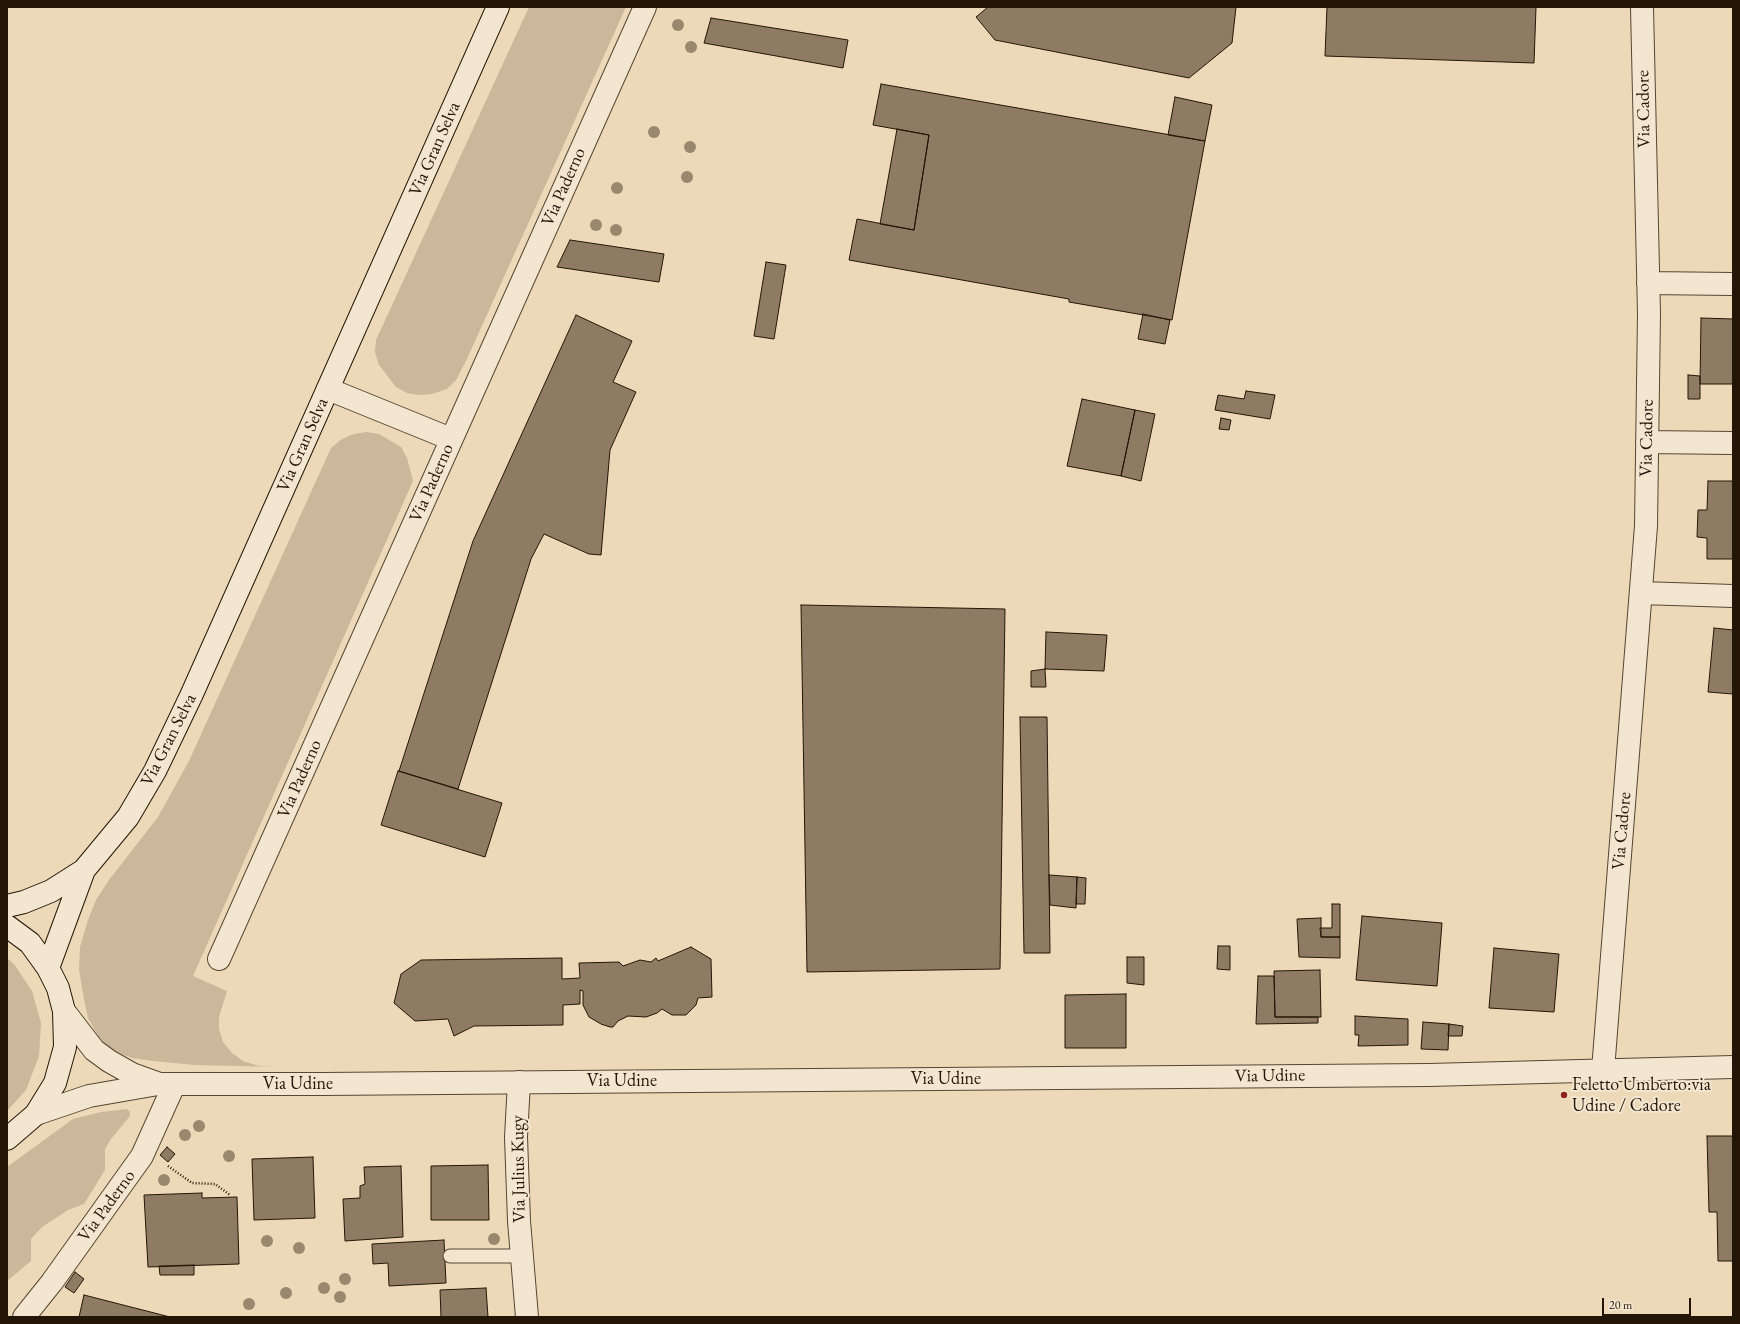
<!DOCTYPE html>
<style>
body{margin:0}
#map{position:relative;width:1740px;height:1324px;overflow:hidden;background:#edd8b8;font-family:"EB Garamond",serif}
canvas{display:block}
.frame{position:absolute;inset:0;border:8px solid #241606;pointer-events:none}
.scale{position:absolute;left:1602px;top:1298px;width:89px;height:18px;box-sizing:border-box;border:2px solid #241606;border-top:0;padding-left:5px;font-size:12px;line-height:14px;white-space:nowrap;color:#241606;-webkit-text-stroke:3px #f3e6d1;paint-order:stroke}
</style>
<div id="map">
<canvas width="1740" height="1324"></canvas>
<div class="frame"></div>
<div class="scale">20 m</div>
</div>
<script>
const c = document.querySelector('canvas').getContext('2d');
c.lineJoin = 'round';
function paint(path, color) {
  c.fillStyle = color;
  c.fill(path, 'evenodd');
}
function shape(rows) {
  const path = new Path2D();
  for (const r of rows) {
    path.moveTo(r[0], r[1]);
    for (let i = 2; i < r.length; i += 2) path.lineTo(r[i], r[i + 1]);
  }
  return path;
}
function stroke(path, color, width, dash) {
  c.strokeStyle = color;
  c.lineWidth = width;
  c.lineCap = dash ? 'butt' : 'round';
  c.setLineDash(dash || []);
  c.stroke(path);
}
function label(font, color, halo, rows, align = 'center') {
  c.font = font + ' "EB Garamond",serif';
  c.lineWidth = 4;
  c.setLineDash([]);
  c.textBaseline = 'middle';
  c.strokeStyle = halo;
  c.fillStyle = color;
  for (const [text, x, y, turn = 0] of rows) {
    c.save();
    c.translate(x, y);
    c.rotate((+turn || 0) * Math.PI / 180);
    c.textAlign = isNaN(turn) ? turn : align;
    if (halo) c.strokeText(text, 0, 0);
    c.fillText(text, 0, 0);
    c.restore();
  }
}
const green = shape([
 [529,7,626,7,466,361,456,380,447,389,432,394,419,395,407,393,396,387,379,365,375,352,376,340],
 [367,432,379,434,401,447,407,458,413,481,193,976,227,991,219,1017,219,1029,223,1042,232,1053,243,1061,259,1066,280,1067,195,1065,153,1061,132,1058,116,1052,105,1045,98,1036,88,1018,84,999,79,970,80,947,88,920,96,900,109,880,158,817,189,761,331,448,342,439,354,434],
 [7,958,14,964,32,991,41,1023,39,1056,26,1090,7,1111],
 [127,1109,130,1112,130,1116,111,1139,105,1149,105,1170,84,1204,68,1210,42,1227,31,1239,31,1261,7,1281,7,1167,73,1119,101,1112]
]);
const building = shape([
 [988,7,1236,7,1232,43,1189,78,995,40,976,17,988,7],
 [1327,7,1536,7,1534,63,1325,56,1327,7],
 [711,18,848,40,843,68,704,43,711,18],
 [881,84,1205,141,1172,320,1069,302,1069,299,849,260,857,219,914,230,929,135,873,125,881,84],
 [1175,97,1212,105,1205,141,1168,135,1175,97],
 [897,129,929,135,914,230,880,224,897,129],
 [570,240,664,254,659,282,557,267,570,240],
 [766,262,786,265,774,339,754,336,766,262],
 [1143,314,1170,320,1165,344,1138,339,1143,314],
 [576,315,632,341,613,382,636,392,610,450,601,555,589,554,544,534,531,559,458,789,399,771,473,541,576,315],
 [1701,318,1733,319,1733,384,1700,384,1701,318],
 [1688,375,1700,376,1700,399,1688,399,1688,375],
 [1246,391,1275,395,1270,419,1215,410,1218,395,1244,399,1246,391],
 [1082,399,1135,410,1121,476,1067,466,1082,399],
 [1135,410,1155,414,1141,481,1121,476,1135,410],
 [1221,418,1231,420,1229,430,1219,429,1221,418],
 [1708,481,1733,481,1733,559,1707,559,1707,538,1697,537,1698,510,1707,510,1708,481],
 [801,605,1005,609,1000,969,807,972,801,605],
 [1714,628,1733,630,1733,694,1708,692,1714,628],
 [1046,632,1107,635,1104,671,1045,669,1046,632],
 [1045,669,1046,687,1031,687,1031,671,1045,669],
 [1020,717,1047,717,1050,953,1024,953,1020,717],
 [398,771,502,803,485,857,381,825,398,771],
 [1049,875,1077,877,1076,908,1050,905,1049,875],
 [1077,877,1086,878,1085,904,1076,904,1077,877],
 [1332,904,1340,904,1340,937,1321,937,1320,928,1332,928,1332,904],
 [1362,916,1442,923,1437,986,1356,980,1362,916],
 [1321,918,1321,937,1340,937,1340,958,1299,957,1297,919,1321,918],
 [1218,946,1230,946,1230,970,1217,969,1218,946],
 [691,947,711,959,712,997,698,998,696,1005,686,1015,672,1015,662,1009,657,1013,646,1017,628,1016,618,1021,613,1027,610,1027,601,1024,589,1017,583,1005,583,991,580,990,580,1004,563,1005,563,1025,474,1026,454,1036,448,1019,415,1021,394,1003,401,974,421,960,562,958,562,979,580,978,579,963,619,962,623,966,640,960,651,962,656,958,658,961,691,947],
 [1494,948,1559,954,1554,1012,1489,1008,1494,948],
 [1127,957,1144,957,1144,985,1127,983,1127,957],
 [1320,970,1321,1017,1275,1017,1274,971,1320,970],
 [1258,976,1274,976,1275,1017,1318,1017,1318,1023,1256,1024,1258,976],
 [1126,994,1126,1048,1065,1048,1065,995,1126,994],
 [1355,1016,1408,1019,1408,1045,1358,1046,1359,1035,1355,1035,1355,1016],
 [1423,1022,1449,1024,1448,1050,1421,1049,1423,1022],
 [1449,1024,1463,1026,1462,1036,1448,1036,1449,1024],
 [1707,1136,1733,1136,1733,1261,1718,1261,1717,1212,1709,1212,1707,1136],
 [167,1147,175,1154,168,1162,160,1155,167,1147],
 [313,1157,315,1218,254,1220,252,1159,313,1157],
 [488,1165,489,1220,431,1220,431,1166,488,1165],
 [401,1166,403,1237,345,1241,343,1199,360,1198,360,1186,365,1184,364,1167,401,1166],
 [202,1193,202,1198,237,1197,239,1264,148,1267,144,1195,202,1193],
 [444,1240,446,1283,389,1286,388,1263,373,1264,372,1244,444,1240],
 [194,1265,194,1275,160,1275,159,1266,194,1265],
 [75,1272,84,1279,74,1293,65,1287,75,1272],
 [486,1288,488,1317,441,1317,440,1290,486,1288],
 [84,1295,170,1317,79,1317,84,1295]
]);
const path = shape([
 [168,1166,192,1183,215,1184,230,1195]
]);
const service = shape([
 [450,1256,521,1256]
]);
const minor = shape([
 [1648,283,1733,284],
 [328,389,451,439],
 [1647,442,1733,443],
 [1641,593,1733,596],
 [219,959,645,7],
 [1603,1070,1646,526,1649,314,1642,7],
 [519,1082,516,1137,519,1221,527,1317],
 [24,1317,52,1282,142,1156,174,1085]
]);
const tertiary = shape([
 [64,1011,94,1050,109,1061,132,1074,157,1083],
 [36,1114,89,1096,158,1084,322,1084,1429,1075,1733,1067]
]);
const secondary = shape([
 [7,906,24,902,51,891,84,870,128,817,155,771,191,696,498,7],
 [7,926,30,943,48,968,58,988,64,1011,65,1047,55,1083,36,1114,7,1139],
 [48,968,84,870]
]);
const trees = [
 [678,25],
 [691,47],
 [654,132],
 [690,147],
 [687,177],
 [617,188],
 [596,225],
 [616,230],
 [199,1126],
 [185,1135],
 [229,1156],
 [164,1180],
 [494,1239],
 [267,1241],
 [299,1248],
 [345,1279],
 [324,1288],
 [286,1293],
 [340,1297],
 [249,1304]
];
const markers = [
 [1564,1095,4,"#8f2418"]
];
const streetNames = [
 ["Via Cadore",1644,109,-91],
 ["Via Gran Selva",435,149,-66],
 ["Via Paderno",564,187,-66],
 ["Via Cadore",1647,438,-89],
 ["Via Gran Selva",303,445,-66],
 ["Via Paderno",432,483,-66],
 ["Via Gran Selva",169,740,-63],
 ["Via Paderno",300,779,-66],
 ["Via Cadore",1622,831,-85],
 ["Via Udine",1270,1076,-1],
 ["Via Udine",946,1079],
 ["Via Udine",622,1081],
 ["Via Udine",298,1084],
 ["Via Julius Kugy",519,1169,-91],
 ["Via Paderno",107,1206,-54]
];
const poiNames = [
 ["Feletto Umberto:via",1572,1085],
 ["Udine / Cadore",1572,1106]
];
paint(green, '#cbb79a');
paint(building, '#8d7b63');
stroke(building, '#241606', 1);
stroke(service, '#564632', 15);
stroke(minor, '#564632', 24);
stroke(tertiary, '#564632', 24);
stroke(secondary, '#241606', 24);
stroke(path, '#241606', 2.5, [1, 2]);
stroke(service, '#f3e6d1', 13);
stroke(minor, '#f3e6d1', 22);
stroke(tertiary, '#f3e6d1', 22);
stroke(secondary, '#f3e6d1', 22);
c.fillStyle = '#9a886e';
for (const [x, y] of trees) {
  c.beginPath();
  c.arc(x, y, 6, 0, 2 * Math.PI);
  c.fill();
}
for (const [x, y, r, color] of markers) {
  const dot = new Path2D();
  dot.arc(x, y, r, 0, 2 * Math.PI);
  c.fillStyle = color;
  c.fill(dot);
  stroke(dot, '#f3e6d1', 1.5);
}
label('18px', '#241606', '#f3e6d1', streetNames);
label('18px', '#241606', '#f3e6d1', poiNames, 'left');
</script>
